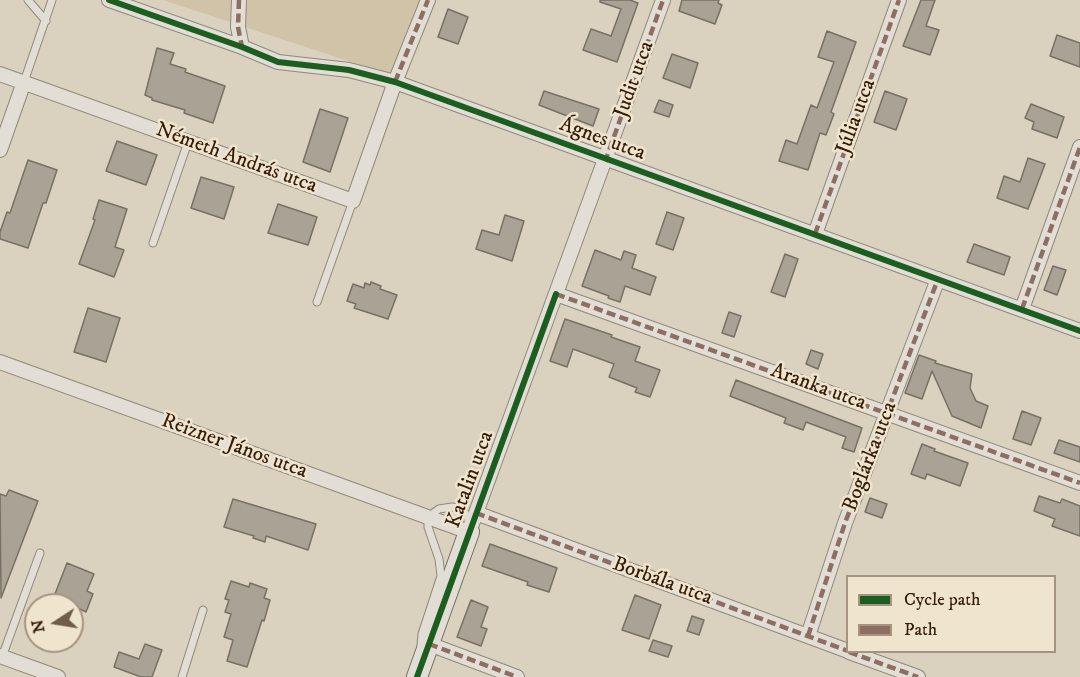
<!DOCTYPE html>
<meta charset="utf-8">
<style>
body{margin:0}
#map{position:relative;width:1080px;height:677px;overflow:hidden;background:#dad2bf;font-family:"IM FELL DW Pica",serif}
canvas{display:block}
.legend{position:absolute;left:846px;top:575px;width:210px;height:78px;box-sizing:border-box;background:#efe4ce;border:2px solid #a59480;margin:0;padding:8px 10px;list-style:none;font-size:18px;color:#351c0b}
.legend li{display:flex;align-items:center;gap:12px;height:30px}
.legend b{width:30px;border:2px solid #a59480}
.north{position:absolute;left:24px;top:593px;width:60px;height:60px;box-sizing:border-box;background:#efe4ce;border:2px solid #a59480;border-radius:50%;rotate:258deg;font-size:16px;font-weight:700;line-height:24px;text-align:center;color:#351c0b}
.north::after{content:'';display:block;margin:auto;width:21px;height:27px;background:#6f5c4a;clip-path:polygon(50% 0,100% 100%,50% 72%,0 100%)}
</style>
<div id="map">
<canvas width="1080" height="677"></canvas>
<ul class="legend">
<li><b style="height:8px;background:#1b5e20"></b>Cycle path</li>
<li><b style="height:8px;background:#8d6e63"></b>Path</li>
</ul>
<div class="north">N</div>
</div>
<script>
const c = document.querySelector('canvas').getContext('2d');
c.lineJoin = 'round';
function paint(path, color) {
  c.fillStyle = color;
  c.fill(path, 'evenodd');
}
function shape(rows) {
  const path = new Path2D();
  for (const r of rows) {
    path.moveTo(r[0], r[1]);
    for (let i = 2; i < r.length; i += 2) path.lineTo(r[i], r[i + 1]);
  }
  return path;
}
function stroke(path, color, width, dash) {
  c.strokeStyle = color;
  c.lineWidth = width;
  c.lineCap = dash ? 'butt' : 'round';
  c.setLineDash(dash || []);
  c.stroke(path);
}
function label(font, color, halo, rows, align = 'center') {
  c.font = font + ' "IM FELL DW Pica",serif';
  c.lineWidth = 5;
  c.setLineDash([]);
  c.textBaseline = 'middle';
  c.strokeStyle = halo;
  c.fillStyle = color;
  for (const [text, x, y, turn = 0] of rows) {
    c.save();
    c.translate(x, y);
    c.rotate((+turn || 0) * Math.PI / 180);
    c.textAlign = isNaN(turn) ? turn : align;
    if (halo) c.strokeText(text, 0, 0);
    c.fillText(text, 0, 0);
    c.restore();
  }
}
const green = shape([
 [163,0,422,0,394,76]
]);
const building = shape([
 [600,0,630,0,638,3,617,62,583,50,591,29,611,36,621,9,600,2,600,0],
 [682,0,719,0,718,3,722,5,715,24,679,11,682,0],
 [921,0,935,0,926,26,939,30,930,55,903,46,921,0],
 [448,9,468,17,458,44,438,37,448,9],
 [827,31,856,42,831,112,834,114,826,135,820,133,808,170,779,161,786,140,797,144,811,105,817,108,834,62,818,57,827,31],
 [1057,35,1080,43,1080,67,1050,56,1057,35],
 [157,48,174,53,170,64,186,69,185,72,225,86,213,123,184,113,185,110,152,100,152,98,145,95,157,48],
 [672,54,698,63,690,88,663,78,672,54],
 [544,91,599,109,593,126,539,105,544,91],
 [885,91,907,99,896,130,874,122,885,91],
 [659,100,673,105,669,117,654,112,659,100],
 [1031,104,1064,117,1057,138,1032,129,1034,122,1025,118,1031,104],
 [320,109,348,118,330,172,303,162,320,109],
 [117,141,157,155,146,185,106,171,117,141],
 [1028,158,1045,164,1028,209,997,198,1004,176,1020,182,1028,158],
 [28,160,57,170,46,203,43,203,28,248,0,239,0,232,7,212,10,213,28,160],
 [201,177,234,187,224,219,191,208,201,177],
 [99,200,127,209,115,247,124,250,114,277,79,264,95,220,93,219,99,200],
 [278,204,317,217,308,245,268,233,278,204],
 [667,212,684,218,673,250,656,244,667,212],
 [505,215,524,221,512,261,476,249,482,230,499,235,505,215],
 [974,244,1010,257,1004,275,967,262,974,244],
 [595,250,621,260,624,251,636,255,632,268,656,277,650,295,625,286,620,302,608,298,609,296,582,286,595,250],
 [785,254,798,259,785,297,771,292,785,254],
 [1053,266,1066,270,1057,295,1044,290,1053,266],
 [371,282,381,286,380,289,397,295,388,319,354,308,356,304,347,301,353,284,364,288,365,283,370,285,371,282],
 [88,308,120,318,106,362,74,352,88,308],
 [729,312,741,316,734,337,722,333,729,312],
 [565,319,612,335,611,337,640,347,635,361,660,370,650,397,635,392,637,388,609,377,614,364,573,349,567,367,550,361,565,319],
 [811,350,823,354,818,369,806,364,811,350],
 [919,355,936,361,935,363,972,374,970,388,976,401,988,406,981,428,952,416,932,371,922,399,905,393,919,355],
 [736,380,862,428,854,452,842,448,846,437,806,422,803,430,784,423,786,418,730,396,736,380],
 [1022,411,1041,418,1031,445,1013,439,1022,411],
 [1059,440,1080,447,1080,462,1054,453,1059,440],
 [922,444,935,449,934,451,968,463,960,486,927,474,925,479,911,474,922,444],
 [9,490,38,501,1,598,0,494,6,496,9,490],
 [1039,496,1060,503,1062,499,1080,506,1080,536,1052,526,1055,519,1034,511,1039,496],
 [870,498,887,504,882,518,865,512,870,498],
 [233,499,316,524,308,550,266,536,265,542,253,538,254,536,224,527,233,499],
 [490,544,557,568,549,592,527,585,528,582,482,566,490,544],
 [67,563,94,574,87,591,93,594,86,612,72,605,53,599,67,563],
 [231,581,249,587,250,583,267,589,264,598,270,600,264,621,262,620,247,667,227,661,233,640,224,637,231,614,225,612,229,600,225,599,231,581],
 [635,595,661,605,649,639,622,630,635,595],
 [471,600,488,607,481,627,487,629,481,646,457,637,471,600],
 [692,616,704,620,699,635,687,631,692,616],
 [653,640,672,646,668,657,649,651,653,640],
 [145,644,162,650,152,677,141,677,114,667,119,652,139,659,145,644]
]);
const lane = shape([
 [28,0,46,21],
 [24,82,52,0],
 [153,243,188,142],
 [317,302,353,201],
 [421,645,422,634,441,576,439,559,428,527,428,517,439,509,452,507,463,509,468,519,468,526],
 [2,657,40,553],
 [182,677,203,610]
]);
const street = shape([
 [109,0,242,47,278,62,349,70,395,82,1080,331],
 [239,0,238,27,242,47],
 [0,74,353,201,395,82,428,0],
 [0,150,24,82],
 [815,234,899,0],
 [556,294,1080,483],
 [1022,309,1080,147],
 [0,362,469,532,663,0],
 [476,513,848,651],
 [808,636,845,523,938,279],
 [429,644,517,677],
 [849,652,918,677],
 [0,656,58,677]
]);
const secondary = shape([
 [417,677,469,532]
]);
const quiet = shape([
 [239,0,238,27,242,47],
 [395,82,428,0],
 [609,161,606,159,663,0],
 [815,234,899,0],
 [556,294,1080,483],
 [1022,309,1080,147],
 [476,513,848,651],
 [808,636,845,523,938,279],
 [429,644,517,677],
 [849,652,918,677]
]);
const cycleway = shape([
 [109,0,242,47,278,62,349,70,395,82,1080,331],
 [417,677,556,294]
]);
const streetNames = [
 ["Judit utca",635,80,-70],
 ["Júlia utca",857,117,-70],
 ["Ágnes utca",602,140,20],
 ["Németh András utca",236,159,20],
 ["Aranka utca",818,388,20],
 ["Reizner János utca",234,447,20],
 ["Boglárka utca",871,457,-69],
 ["Katalin utca",471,480,-70],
 ["Borbála utca",662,582,20]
];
paint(green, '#d0c3a8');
paint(building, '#aaa294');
stroke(building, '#787064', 1.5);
stroke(lane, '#90887b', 9);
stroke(street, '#90887b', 16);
stroke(secondary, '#787064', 22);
stroke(lane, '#e2ded5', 7);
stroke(street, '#e2ded5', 14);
stroke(secondary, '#e2ded5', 20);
stroke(quiet, '#8d6e63', 4.5, [9, 4.5]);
stroke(cycleway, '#1b5e20', 6);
label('21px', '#351c0b', '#efe4ce', streetNames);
</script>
